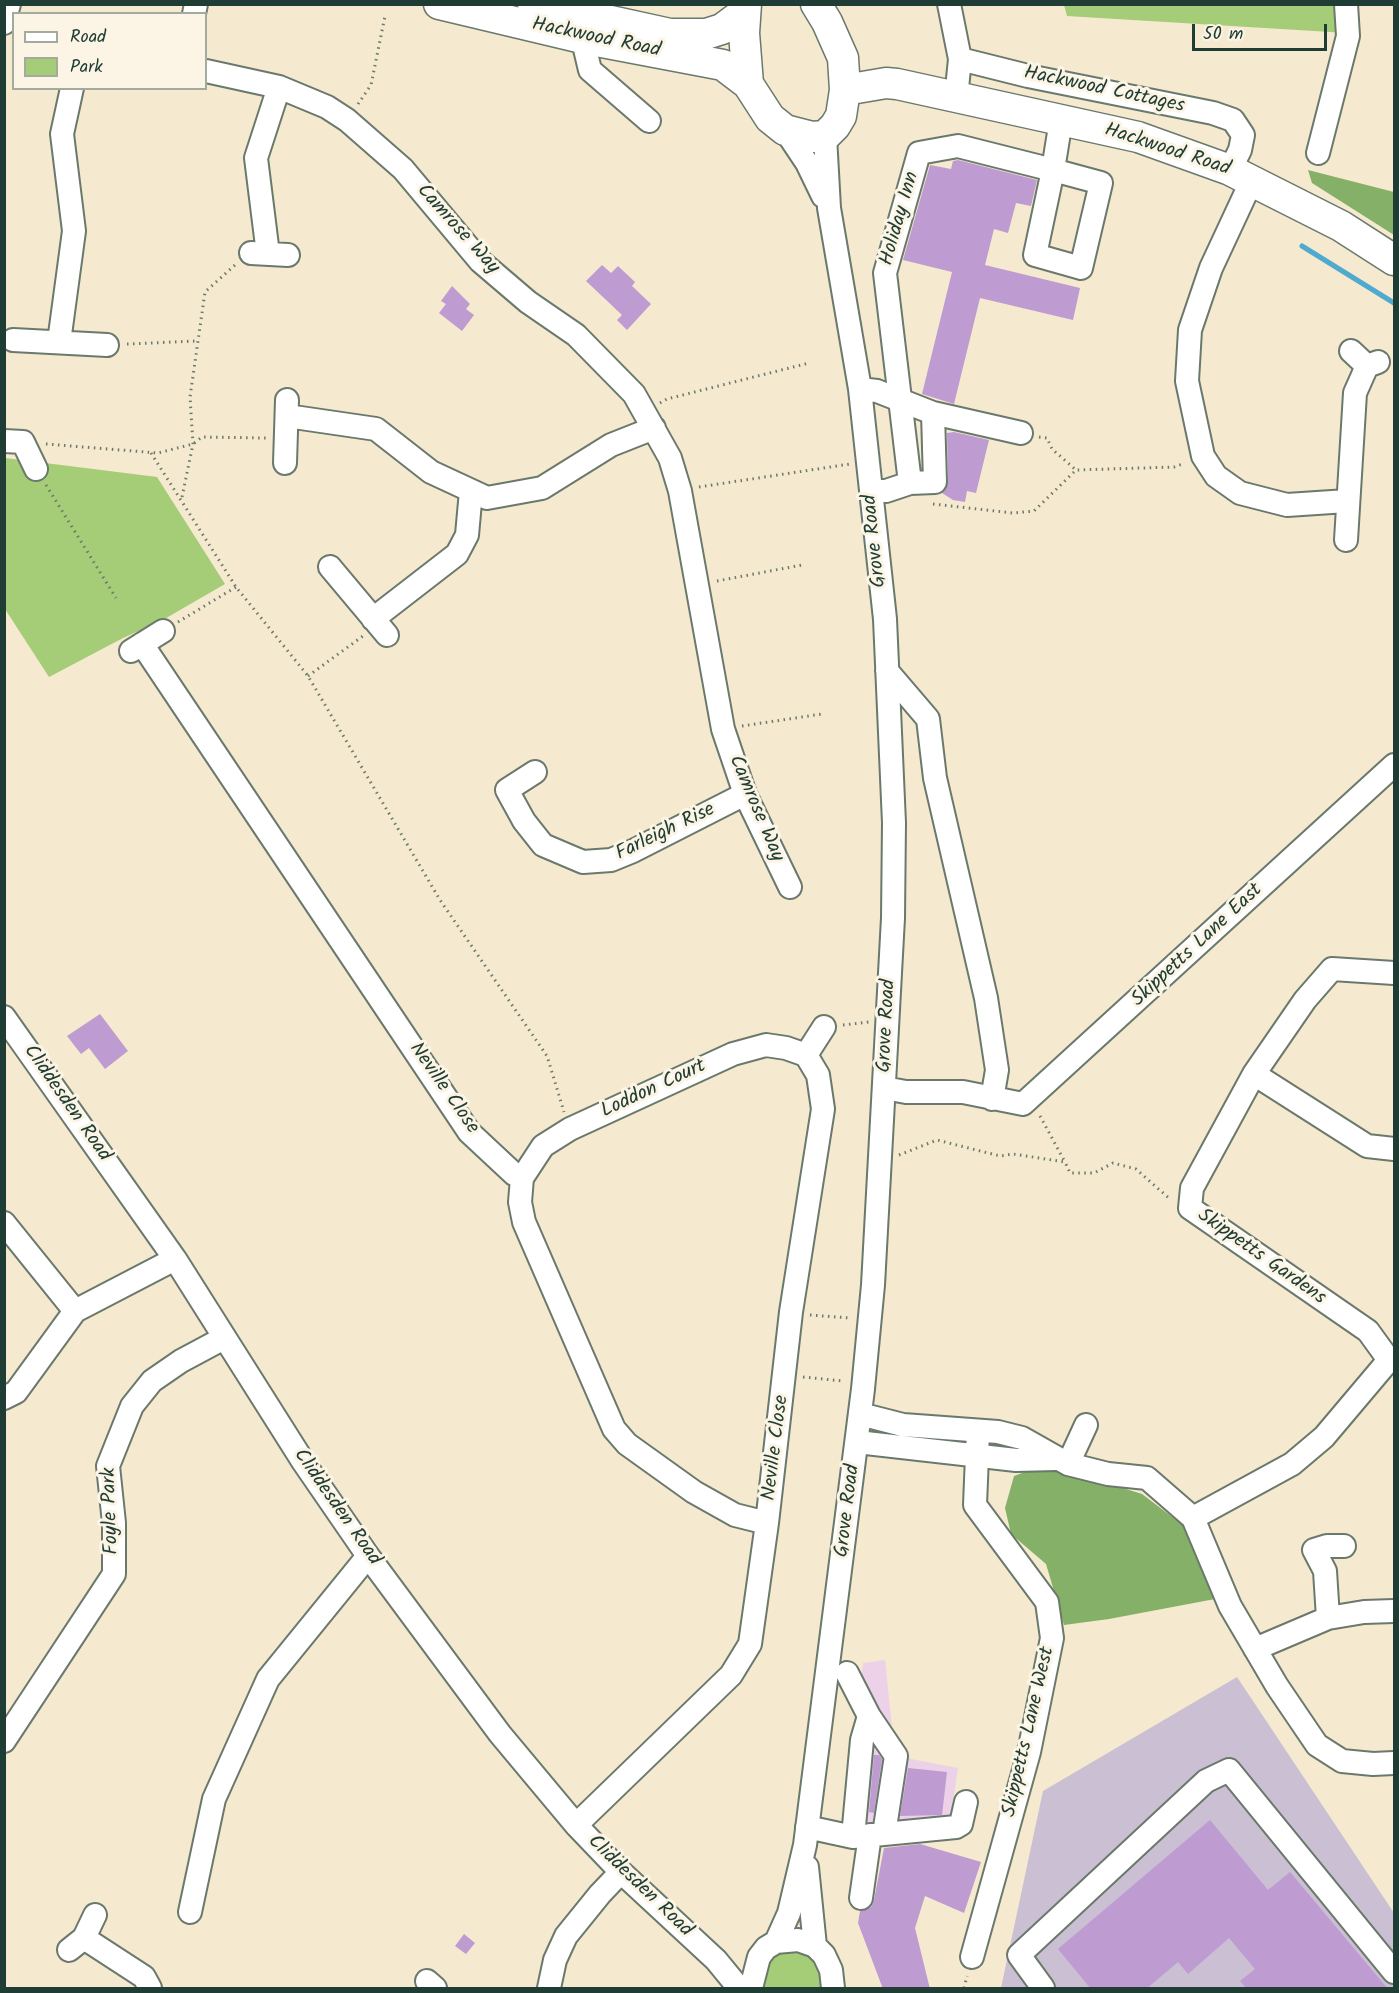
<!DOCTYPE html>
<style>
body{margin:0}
#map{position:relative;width:1399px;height:1993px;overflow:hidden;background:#f5e9d0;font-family:Kalam,sans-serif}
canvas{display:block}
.frame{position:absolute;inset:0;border:6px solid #1f3d34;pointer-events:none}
.legend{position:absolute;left:12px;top:12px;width:195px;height:78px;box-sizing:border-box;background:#fcf5e5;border:2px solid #a4ab9e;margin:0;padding:8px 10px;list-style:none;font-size:18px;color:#1f3d34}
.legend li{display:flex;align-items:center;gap:12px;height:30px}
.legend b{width:30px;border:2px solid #a4ab9e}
.scale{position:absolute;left:1192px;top:24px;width:135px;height:27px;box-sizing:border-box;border:3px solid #1f3d34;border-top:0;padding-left:8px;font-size:18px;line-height:21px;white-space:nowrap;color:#1f3d34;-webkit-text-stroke:4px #fcf5e5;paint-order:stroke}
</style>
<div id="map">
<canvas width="1399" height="1993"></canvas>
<div class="frame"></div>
<ul class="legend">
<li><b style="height:8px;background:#fff"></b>Road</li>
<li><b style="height:16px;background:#a5cc76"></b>Park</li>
</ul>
<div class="scale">50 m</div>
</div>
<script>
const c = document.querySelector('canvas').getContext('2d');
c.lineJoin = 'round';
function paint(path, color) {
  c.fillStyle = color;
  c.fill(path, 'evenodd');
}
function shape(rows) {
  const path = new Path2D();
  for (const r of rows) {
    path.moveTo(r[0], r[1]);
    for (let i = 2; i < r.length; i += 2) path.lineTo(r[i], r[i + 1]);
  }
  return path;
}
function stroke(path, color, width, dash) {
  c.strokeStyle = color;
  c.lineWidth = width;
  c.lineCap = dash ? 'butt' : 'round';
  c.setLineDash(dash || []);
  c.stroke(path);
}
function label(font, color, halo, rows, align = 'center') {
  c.font = font + ' Kalam,sans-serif';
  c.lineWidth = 6;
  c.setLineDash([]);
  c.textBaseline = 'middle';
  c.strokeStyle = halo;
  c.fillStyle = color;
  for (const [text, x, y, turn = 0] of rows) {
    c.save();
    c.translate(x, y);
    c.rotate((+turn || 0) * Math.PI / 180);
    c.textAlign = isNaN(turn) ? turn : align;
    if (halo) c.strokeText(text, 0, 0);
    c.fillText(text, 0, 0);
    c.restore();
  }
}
const built = shape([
 [885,1660,893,1737,904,1754,911,1759,958,1768,948,1836,842,1848,863,1663]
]);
const industrial = shape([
 [1237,1677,1394,1913,1394,1988,1001,1988,1043,1791]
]);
const green = shape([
 [1064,5,1344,5,1347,33,1067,16],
 [5,458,157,477,225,584,161,621,123,638,49,677,5,609],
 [784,1948,809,1954,817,1963,822,1988,756,1988,763,1963]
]);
const forest = shape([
 [1308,170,1394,192,1394,235,1312,183],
 [1046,1464,1142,1494,1192,1532,1215,1599,1109,1619,1064,1625,1046,1564,1011,1534,1005,1508,1014,1476]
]);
const stream = shape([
 [1302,246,1394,303]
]);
const building = shape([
 [958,160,1037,180,1031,206,1016,203,1008,233,994,229,985,265,1080,288,1073,320,980,298,954,404,922,394,952,272,903,260,930,165,951,169,953,161],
 [602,265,611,273,618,266,635,282,632,286,651,304,627,330,617,320,622,315,586,281],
 [452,286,470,304,466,309,474,315,462,331,439,313,446,304,441,301],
 [954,432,989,440,976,493,967,491,965,502,953,500,942,493,948,482,947,433],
 [100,1014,128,1051,105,1069,89,1048,81,1054,67,1036],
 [874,1755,879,1755,882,1759,874,1813,869,1812],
 [908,1768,947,1772,942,1815,900,1816],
 [1210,1820,1268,1890,1290,1872,1388,1989,1247,1989,1240,1981,1255,1969,1229,1938,1188,1974,1178,1962,1146,1989,1091,1989,1058,1949],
 [920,1844,981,1862,964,1913,925,1896,915,1928,930,1989,883,1989,858,1923,860,1911,871,1907,874,1900,884,1848],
 [464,1934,475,1943,466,1954,455,1946]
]);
const path = shape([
 [358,104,371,85,385,16],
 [127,344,196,341],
 [660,403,667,399,809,363],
 [1039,437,1047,438,1052,449,1076,470],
 [46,444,158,453,193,444,202,437,266,438],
 [151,453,236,587,308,676,440,900,547,1056,564,1112],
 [46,485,116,598],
 [699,487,850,464],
 [182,497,193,444,190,397,205,292,235,265],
 [933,504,1013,513,1034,511,1076,470,1174,467,1185,463],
 [717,581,802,565],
 [178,622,236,587],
 [308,676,363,636],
 [742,726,822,714],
 [843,1025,869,1022],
 [1040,1116,1065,1162],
 [899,1155,937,1140,1000,1156,1013,1154,1065,1162,1070,1173,1094,1173,1113,1163,1136,1169,1171,1200],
 [810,1315,850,1318],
 [803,1377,843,1381],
 [964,1988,967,1976]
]);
const minor = shape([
 [949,4,960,59,956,98],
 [194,14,196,4],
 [4,23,9,4],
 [586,39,585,49,590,70,649,121],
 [960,59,1028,76,1213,113,1233,120,1243,135,1240,150,1230,170],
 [206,71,279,87,327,107,347,120,403,169,480,261,528,302,576,335,634,394,670,458,680,491,723,729,745,794,790,887],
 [785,130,807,163,823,196],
 [1318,153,1348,36,1346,4],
 [1053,170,1101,183,1081,268,1035,255,1053,170],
 [1252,180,1211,268,1190,330,1187,381,1203,456,1216,476,1240,493,1287,505,1347,501],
 [251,253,288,255],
 [268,254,256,158,279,87],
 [13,340,107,345],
 [59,342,74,231,62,134,72,88],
 [1351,351,1367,366,1378,362],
 [860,389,877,391,933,413,935,482,910,483,886,491,871,491],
 [933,413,1021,433],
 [287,416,376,429,431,472,487,498,542,488,611,445,654,428],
 [4,441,23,442,36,469],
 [285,463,287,400],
 [910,483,885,273,919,153,958,146,1053,170,1061,120],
 [1346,540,1355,393,1367,366],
 [330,567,387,635],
 [373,619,457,554,467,535,471,491],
 [142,644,469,1132,514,1174,522,1178],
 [131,651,163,631],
 [887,671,928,719,935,778,986,998,997,1070,992,1099],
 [535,772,507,790,524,821,543,845,583,862,611,860,633,851,745,794],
 [4,1017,175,1259,304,1463,368,1556,500,1734,576,1825,621,1872,716,1960,739,1988],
 [806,1055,824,1027],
 [1254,1074,1367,1146,1394,1149],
 [884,1088,906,1092,963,1092,1023,1104,1394,765],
 [4,1223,75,1311],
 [1389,1360,1368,1331,1190,1208,1192,1188,1254,1074,1305,1000,1332,969,1394,973],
 [4,1398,16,1392,75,1311,175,1259],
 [860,1414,903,1425,998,1432,1022,1438,1068,1464,1108,1474,1147,1478,1193,1518,1230,1606,1277,1686,1317,1745,1342,1761,1373,1764,1394,1763],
 [857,1442,1016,1460,1056,1459],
 [1068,1464,1086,1425],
 [1193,1518,1292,1464,1324,1437,1389,1360,1394,1359],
 [767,1523,791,1312,823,1109,818,1075,806,1055],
 [1328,1618,1325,1571,1314,1550,1327,1546,1344,1546],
 [1255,1649,1328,1618,1364,1612,1394,1611],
 [847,1673,869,1716,862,1740,853,1837],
 [869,1716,896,1756,884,1834],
 [4,1741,114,1574,114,1523,108,1466,132,1406,152,1381,181,1361,224,1338],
 [576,1825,731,1675,750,1644,767,1523,735,1515,694,1492,627,1444,614,1429,524,1222,520,1202,522,1178,543,1146,570,1129,733,1054,766,1045,786,1048,806,1055],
 [807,1827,853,1837,956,1827,961,1824,966,1802],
 [807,1867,815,1946],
 [861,1898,870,1835],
 [190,1912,214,1799,268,1679,368,1556],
 [84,1938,95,1915],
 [776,1942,789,1913,805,1845,863,1389,873,1285,893,918,894,823,885,619,860,389,829,208,825,136],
 [69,1950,84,1938,144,1977,150,1988],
 [972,1957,1029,1752,1052,1638,1047,1602,975,1505,978,1431],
 [427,1981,435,1988],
 [549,1988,555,1960,566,1936,600,1894,621,1872],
 [751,1988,759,1957,766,1948,776,1942,798,1940,815,1946,824,1955,831,1970,833,1988],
 [1043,1988,1019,1955,1206,1781,1229,1770,1394,1972]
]);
const major = shape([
 [439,4,586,39,723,65,748,84],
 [533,4,670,34,706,34,722,29,745,12],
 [746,4,744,33,748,84,770,118,785,130,812,137,825,136,835,126,841,116,845,90,843,58,827,22,816,4],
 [845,90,886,83,897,84,1138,137,1230,170,1341,226,1394,260]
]);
const streetNames = [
 ["Hackwood Road",596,39,12],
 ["Hackwood Cottages",1104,91,12],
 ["Hackwood Road",1167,151,18],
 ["Holiday Inn",901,219,-74],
 ["Camrose Way",457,230,48],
 ["Grove Road",876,541,-96],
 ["Camrose Way",755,809,67],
 ["Farleigh Rise",666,833,-26],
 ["Skippetts Lane East",1198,946,-43],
 ["Grove Road",888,1026,-87],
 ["Neville Close",443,1089,55],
 ["Loddon Court",654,1090,-25],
 ["Cliddesden Road",66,1104,55],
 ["Skippetts Gardens",1261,1258,35],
 ["Neville Close",777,1448,-83],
 ["Cliddesden Road",336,1508,55],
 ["Foyle Park",112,1511,-92],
 ["Grove Road",849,1511,-83],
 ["Skippetts Lane West",1030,1732,-77],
 ["Cliddesden Road",639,1887,44]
];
paint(built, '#ecd1e9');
paint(industrial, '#cbbfd4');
paint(green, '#a5cc76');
paint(forest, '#84b067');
stroke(stream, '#50aacd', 5);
paint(building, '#be9bd1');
stroke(minor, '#6a796b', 26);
stroke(major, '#6a796b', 33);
stroke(path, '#6a796b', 3, [1.5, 4.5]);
stroke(minor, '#fff', 22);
stroke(major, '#fff', 30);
label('20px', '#1f3d34', '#fcf5e5', streetNames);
</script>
